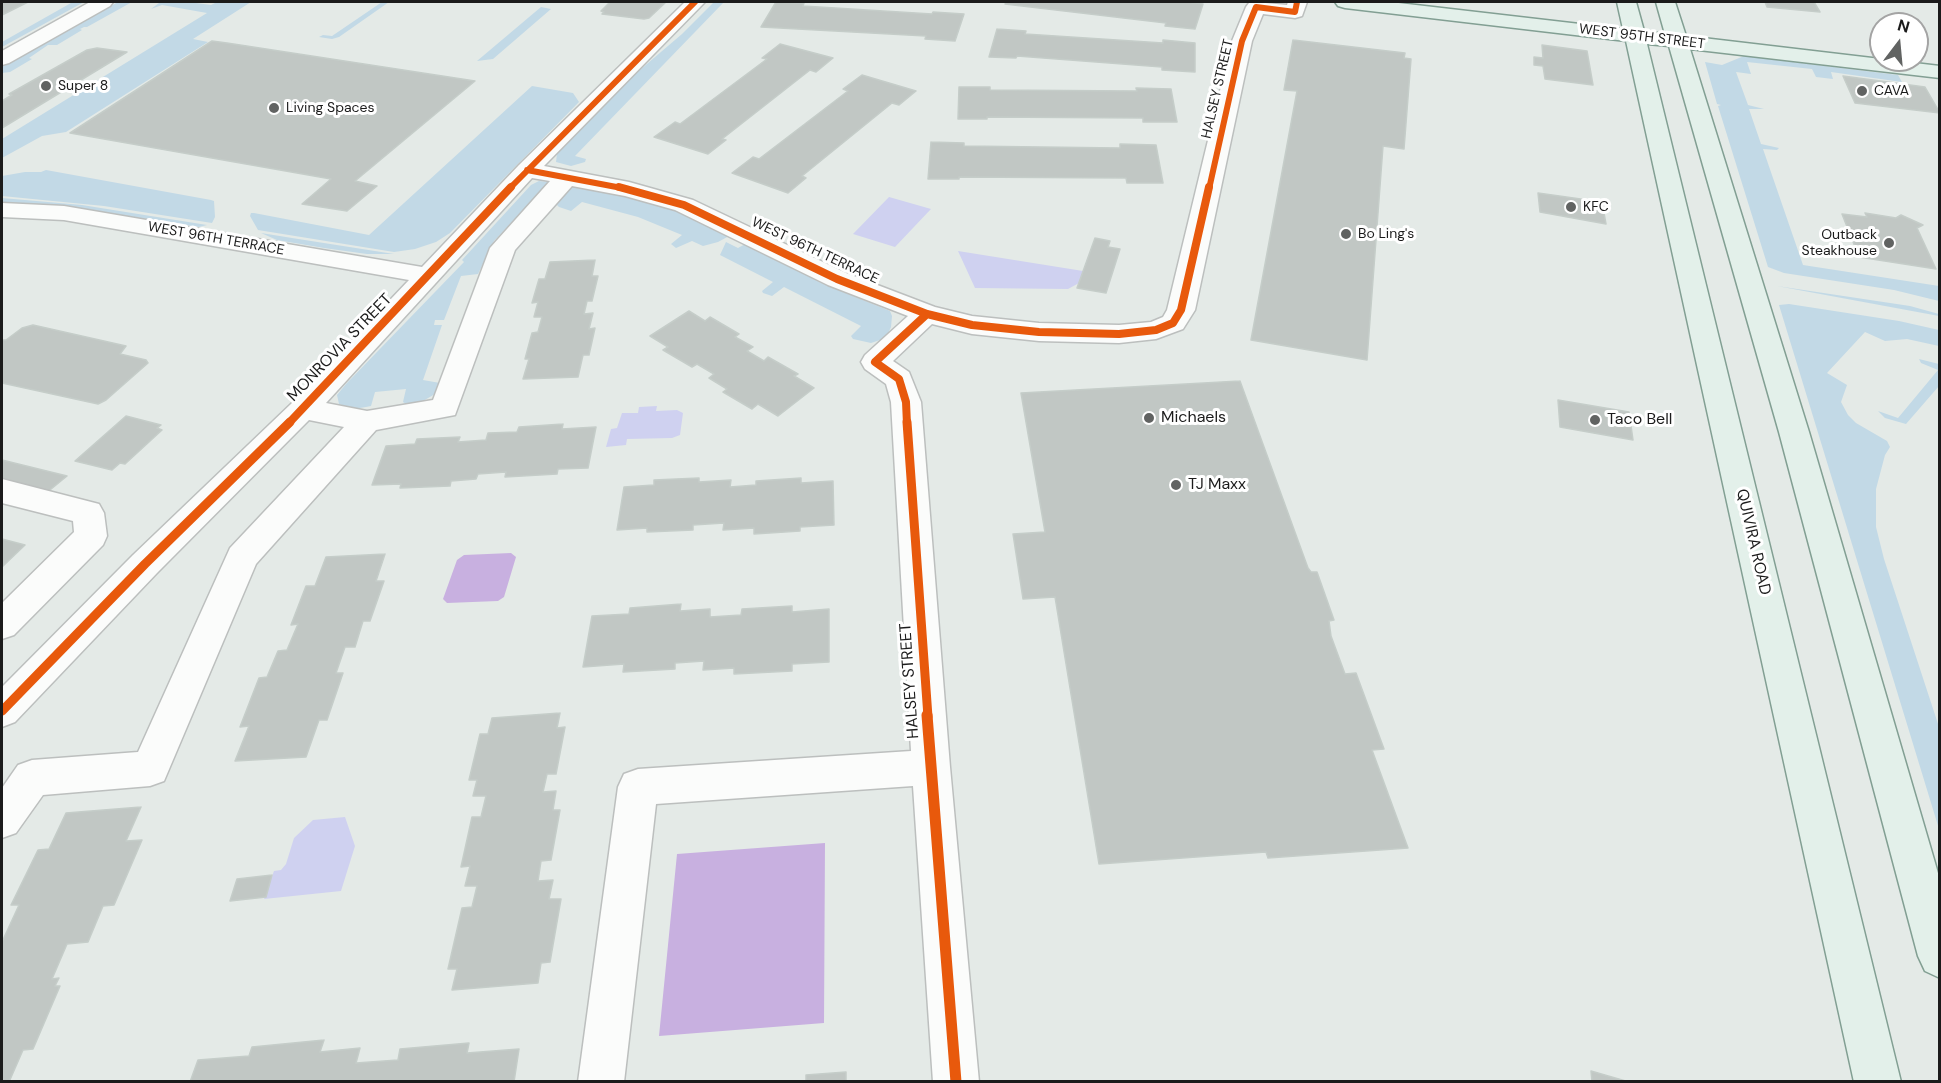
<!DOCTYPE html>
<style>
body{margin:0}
#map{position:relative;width:1941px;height:1083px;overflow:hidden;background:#e4eae7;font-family:"DM Sans",sans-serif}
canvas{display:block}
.frame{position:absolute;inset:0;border:3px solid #1b1b1b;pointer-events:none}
.north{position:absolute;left:1869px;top:12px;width:60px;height:60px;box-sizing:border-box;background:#fff;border:2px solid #a4a4a4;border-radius:50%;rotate:16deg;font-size:16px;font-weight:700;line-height:24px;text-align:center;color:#1b1b1b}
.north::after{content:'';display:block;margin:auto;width:21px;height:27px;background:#616362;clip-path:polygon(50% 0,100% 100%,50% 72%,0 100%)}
</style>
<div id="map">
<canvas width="1941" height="1083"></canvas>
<div class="frame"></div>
<div class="north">N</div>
</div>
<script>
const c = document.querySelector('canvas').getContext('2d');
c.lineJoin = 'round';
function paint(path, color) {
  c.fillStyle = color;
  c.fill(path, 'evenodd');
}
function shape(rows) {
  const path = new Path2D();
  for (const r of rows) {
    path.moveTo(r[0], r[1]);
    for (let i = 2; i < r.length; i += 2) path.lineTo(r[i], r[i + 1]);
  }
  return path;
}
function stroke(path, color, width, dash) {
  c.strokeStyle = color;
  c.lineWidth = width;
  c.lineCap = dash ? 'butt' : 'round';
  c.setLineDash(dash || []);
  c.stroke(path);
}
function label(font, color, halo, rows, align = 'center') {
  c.font = font + ' "DM Sans",sans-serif';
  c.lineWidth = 6;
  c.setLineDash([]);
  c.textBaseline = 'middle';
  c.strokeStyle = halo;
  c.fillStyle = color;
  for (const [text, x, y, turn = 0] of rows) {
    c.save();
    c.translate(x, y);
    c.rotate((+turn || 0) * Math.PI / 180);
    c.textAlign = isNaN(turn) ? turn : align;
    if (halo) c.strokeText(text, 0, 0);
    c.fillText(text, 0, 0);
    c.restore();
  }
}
const grass = shape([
 [66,2,84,2,2,47,2,42,71,3],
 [118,2,132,2,87,27,84,27,80,29,82,30,57,45,48,45,29,58,32,59,10,72,2,73,2,67],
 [147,2,189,2,211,5,217,2,251,2,193,39,208,42,66,132,42,136,2,158,2,139,207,13,162,5,151,9,159,3],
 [382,2,389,2,339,37,332,39,319,37,323,35,332,36],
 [714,2,724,2,575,156,586,159,585,162,571,166,556,162,557,154,634,75,682,34],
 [541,7,551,9,493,59,477,61],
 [1744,56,1898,75,1902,82,1831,72,1833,79,1816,77,1812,69,1747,62,1751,74,1736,72,1748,105,1764,109,1749,109,1761,144,1779,148,1777,150,1763,149,1803,265,1939,286,1939,301,1894,290,1784,273,1768,267,1718,106,1721,105,1717,104,1705,62,1722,65],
 [532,86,573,93,579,102,450,233,436,242,415,249,394,252,258,230,250,216,251,213,254,213,369,235],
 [46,170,211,200,214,201,215,217,212,223,104,206,2,196,2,176,25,172,41,172],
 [539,181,548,182,548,184,494,241,478,274,461,276,444,320,435,320,434,325,442,325,423,380,440,383,441,387,435,394,423,401,406,404,403,402,406,389,375,392,371,406,366,407,353,409,339,404,337,395,346,384,464,262,462,260,531,185],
 [577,185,599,188,661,206,690,216,731,235,718,242,703,246,692,241,676,248,671,244,682,235,638,217,582,202,571,211,559,207,556,204,557,198,569,186],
 [2,198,82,205,207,225,199,227,89,210,2,202],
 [261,233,292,238,394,254,367,254,324,248,277,240],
 [726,242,738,248,747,243,821,283,890,311,892,316,891,327,886,338,871,343,853,339,851,336,861,326,784,287,772,296,763,293,762,291,773,282,720,255],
 [1777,286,1910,306,1939,314,1939,316],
 [1789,304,1899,321,1939,330,1939,346,1907,339,1885,341,1865,332,1827,373,1847,385,1841,402,1848,415,1856,423,1887,441,1890,447,1885,455,1876,489,1876,527,1884,559,1939,727,1939,829,1779,305],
 [1919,359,1939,364,1939,386,1906,424,1885,418,1878,411,1898,418,1938,370,1921,363]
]);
const park = shape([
 [889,197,931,209,895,247,853,234],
 [958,251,1083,271,1079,283,1068,289,975,288],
 [657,406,656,411,677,410,683,413,680,435,672,438,627,439,626,445,606,447,611,429,617,428,622,413,638,413,639,407],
 [345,817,355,846,341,891,264,899,274,871,281,870,286,864,294,838,313,820]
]);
const pitch = shape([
 [511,553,516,557,504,597,498,601,447,603,443,599,457,560,464,555],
 [825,843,824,1023,659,1036,677,854]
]);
const building = shape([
 [2,2,28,2,2,15,2,2],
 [610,2,666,2,649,18,644,19,602,14,604,12,601,11,610,2],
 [776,2,804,3,803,6,932,14,933,12,964,14,955,41,925,39,926,36,761,27,776,2],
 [1007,2,1188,2,1203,4,1195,29,1165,26,1166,23,1005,4,1007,2],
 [1765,2,1814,2,1820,12,1767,7,1765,2],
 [997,29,1026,31,1025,34,1163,43,1163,40,1195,43,1195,72,1162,70,1162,67,1017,56,1016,58,989,57,997,29],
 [1293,40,1405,53,1404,58,1411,59,1404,149,1383,146,1367,360,1251,340,1297,91,1284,90,1293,40],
 [212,41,227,43,475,81,355,181,377,186,347,211,302,204,331,179,70,133,212,41],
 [780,44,833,58,816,72,810,70,722,139,726,140,708,154,654,137,675,122,680,124,767,59,762,58,780,44],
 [1542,45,1587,51,1593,85,1545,79,1543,66,1534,65,1534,57,1543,58,1542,45],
 [97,48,127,52,2,128,2,101,12,95,9,94,87,50,97,48],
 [862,75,916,91,899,105,892,103,802,176,806,178,788,193,732,173,753,157,759,159,848,91,843,89,862,75],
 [1843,76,1925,87,1940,113,1855,103,1843,76],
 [959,87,990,87,990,90,1137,91,1136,88,1171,89,1177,122,1143,122,1143,118,987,117,987,119,958,119,959,87],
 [931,142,964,143,964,146,1120,148,1120,144,1156,145,1163,183,1127,183,1126,178,959,177,959,179,928,179,931,142],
 [1538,193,1602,202,1606,224,1540,212,1538,193],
 [1865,213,1896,218,1901,215,1923,225,1917,228,1936,269,1859,257,1842,214,1867,217,1865,213],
 [1095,238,1110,241,1108,247,1120,249,1106,293,1077,288,1095,238],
 [595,260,592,276,598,276,592,301,587,301,584,314,593,313,589,329,595,328,589,355,583,355,578,377,523,379,529,359,525,359,532,333,538,332,542,317,534,317,538,302,532,303,539,279,545,279,550,262,595,260],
 [689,311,705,321,710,317,739,334,735,337,753,347,747,351,764,361,768,357,798,374,794,376,814,388,778,416,758,404,752,409,723,392,727,389,709,378,714,374,697,364,692,367,663,350,668,347,650,336,689,311],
 [33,325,126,346,120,354,146,360,148,363,106,400,98,404,2,383,2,340,6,340,22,328,33,325],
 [1240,381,1308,568,1311,572,1317,572,1334,620,1329,621,1331,636,1345,674,1356,673,1384,749,1372,750,1408,848,1268,858,1266,852,1099,864,1055,597,1023,599,1013,534,1045,532,1021,393,1240,381],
 [1558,400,1629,412,1633,440,1560,427,1558,400],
 [126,416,161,425,157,428,162,430,125,464,120,463,112,470,75,461,126,416],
 [563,424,562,429,596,427,588,468,558,469,557,474,505,477,506,472,478,474,476,479,451,481,450,486,400,488,401,484,372,485,386,446,415,444,417,439,460,437,458,442,486,440,488,433,517,432,519,427,563,424],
 [2,460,67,476,45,494,2,483,2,460],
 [699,478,699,482,731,480,730,487,756,485,756,481,801,478,801,483,833,481,834,525,800,527,800,531,754,534,754,528,723,530,724,523,693,525,693,530,647,532,647,528,617,530,624,487,654,485,654,480,699,478],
 [2,539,25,545,2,567,2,539],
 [385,554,376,581,384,581,370,621,363,621,355,647,345,647,336,673,343,673,327,720,319,720,306,757,235,761,249,726,240,727,259,678,267,677,278,651,287,650,298,624,291,625,306,586,315,586,326,557,385,554],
 [681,604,680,611,710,609,710,617,741,615,742,609,792,606,792,612,829,609,829,662,792,664,792,671,734,674,734,668,703,670,704,661,675,663,675,669,623,672,624,664,583,667,592,616,629,614,630,608,681,604],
 [560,713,557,728,565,727,556,774,547,774,543,792,556,791,553,810,560,810,551,860,541,861,538,881,553,880,549,899,561,899,550,962,541,963,538,983,452,990,457,969,448,969,462,908,472,907,477,886,465,886,470,866,461,867,472,817,481,817,486,796,473,796,477,780,469,780,480,734,488,734,492,718,560,713],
 [141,807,126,841,142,840,114,905,103,906,88,942,67,944,52,979,59,978,55,986,60,986,33,1049,23,1050,9,1082,2,1082,2,942,19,905,11,905,38,850,49,849,66,813,141,807],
 [272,875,266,897,230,901,237,879,272,875],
 [324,1040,320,1052,360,1048,356,1063,398,1060,400,1049,469,1043,467,1053,519,1049,514,1082,190,1082,198,1060,249,1056,252,1047,324,1040],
 [1591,1071,1629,1082,1592,1082,1591,1071],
 [846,1072,846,1081,863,1082,806,1082,806,1075,846,1072]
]);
const minor = shape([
 [90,2,113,2,110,6,9,63,2,65,2,51,90,2],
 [685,2,705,2,544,166,629,182,693,200,846,273,935,307,972,316,1039,323,1119,325,1151,322,1163,317,1167,310,1232,41,1246,7,1249,3,1255,2,1287,5,1288,2,1307,2,1302,16,1295,18,1263,14,1252,41,1195,310,1183,329,1156,339,1119,343,1039,341,972,334,932,324,893,361,909,372,921,402,950,767,979,1082,933,1082,913,786,656,804,624,1082,578,1082,618,787,624,774,638,769,911,751,891,402,886,384,865,369,861,362,865,355,908,316,828,285,675,210,625,196,572,186,515,250,455,415,376,430,256,564,164,781,150,786,43,795,16,833,2,838,2,788,18,765,32,760,138,752,230,548,344,427,309,420,157,573,15,722,2,727,2,687,133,555,293,402,409,280,64,220,2,217,2,203,64,206,422,267,519,165,685,2],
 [532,178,550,181,490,248,433,400,367,411,326,403,532,178],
 [2,479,99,504,104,513,107,536,103,545,14,635,2,639,2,603,74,532,73,521,2,503,2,479]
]);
const major = shape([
 [1335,2,1390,2,1623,29,1617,2,1636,2,1644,31,1665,34,1656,2,1675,2,1686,36,1940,66,1940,78,1690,49,1809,432,1940,880,1940,978,1925,971,1918,956,1779,432,1669,46,1647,44,1901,1082,1854,1082,1626,41,1345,8,1338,6,1335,2]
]);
const cyclewayFar3 = shape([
 [527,170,627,189],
 [509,189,695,2],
 [1209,189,1242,41,1256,7,1295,12,1297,2]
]);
const cyclewayFar2 = shape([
 [619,187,684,205,837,279,927,314,972,325,1039,332,1119,334,1156,330,1173,323,1181,310,1209,187],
 [288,424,511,187],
 [907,424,906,402,899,379,875,362,927,314]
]);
const cyclewayFar1 = shape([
 [907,422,928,717],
 [2,711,145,564,290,422]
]);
const cycleway = shape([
 [927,715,956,1082]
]);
const markers = [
 [46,86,6,"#616362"],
 [1862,91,6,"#616362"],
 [274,108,6,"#616362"],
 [1571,207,6,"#616362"],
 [1346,234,6,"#616362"],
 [1889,243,6,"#616362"],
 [1149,418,6,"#616362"],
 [1595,420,6,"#616362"],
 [1176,485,6,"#616362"]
];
const farStreetnames = [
 ["WEST 95TH STREET",1642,37,7],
 ["HALSEY STREET",1218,89,-77],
 ["WEST 96TH TERRACE",216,239,10],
 ["WEST 96TH TERRACE",815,251,25]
];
const farPoinames = [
 ["Super 8",58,86],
 ["CAVA",1874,91],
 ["Living Spaces",286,108],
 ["KFC",1583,207],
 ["Bo Ling's",1358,234],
 ["Outback",1877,235,"right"],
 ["Steakhouse",1877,251,"right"]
];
const streetNames = [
 ["MONROVIA STREET",340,348,-46],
 ["QUIVIRA ROAD",1753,542,77],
 ["HALSEY STREET",910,681,-94]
];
const poiNames = [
 ["Michaels",1161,418],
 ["Taco Bell",1607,420],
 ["TJ Maxx",1188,485]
];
paint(grass, '#c2d9e6');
paint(park, '#cfd1f0');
paint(pitch, '#c8b0e0');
paint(building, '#c1c7c4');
stroke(building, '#c5cdc9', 1.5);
stroke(minor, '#bcbfbe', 3);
stroke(major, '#829f93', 3);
paint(minor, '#fbfcfb');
paint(major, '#e3f0ea');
stroke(cyclewayFar3, '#e8590c', 6);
stroke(cyclewayFar2, '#e8590c', 8);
stroke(cyclewayFar1, '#e8590c', 9);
stroke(cycleway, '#e8590c', 11);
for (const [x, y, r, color] of markers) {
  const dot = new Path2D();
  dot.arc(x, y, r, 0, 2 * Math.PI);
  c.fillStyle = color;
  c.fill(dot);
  stroke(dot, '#fff', 2);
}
label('14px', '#1b1b1b', '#fff', farStreetnames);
label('14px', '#1b1b1b', '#fff', farPoinames, 'left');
label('16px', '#1b1b1b', '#fff', streetNames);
label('16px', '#1b1b1b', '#fff', poiNames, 'left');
</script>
